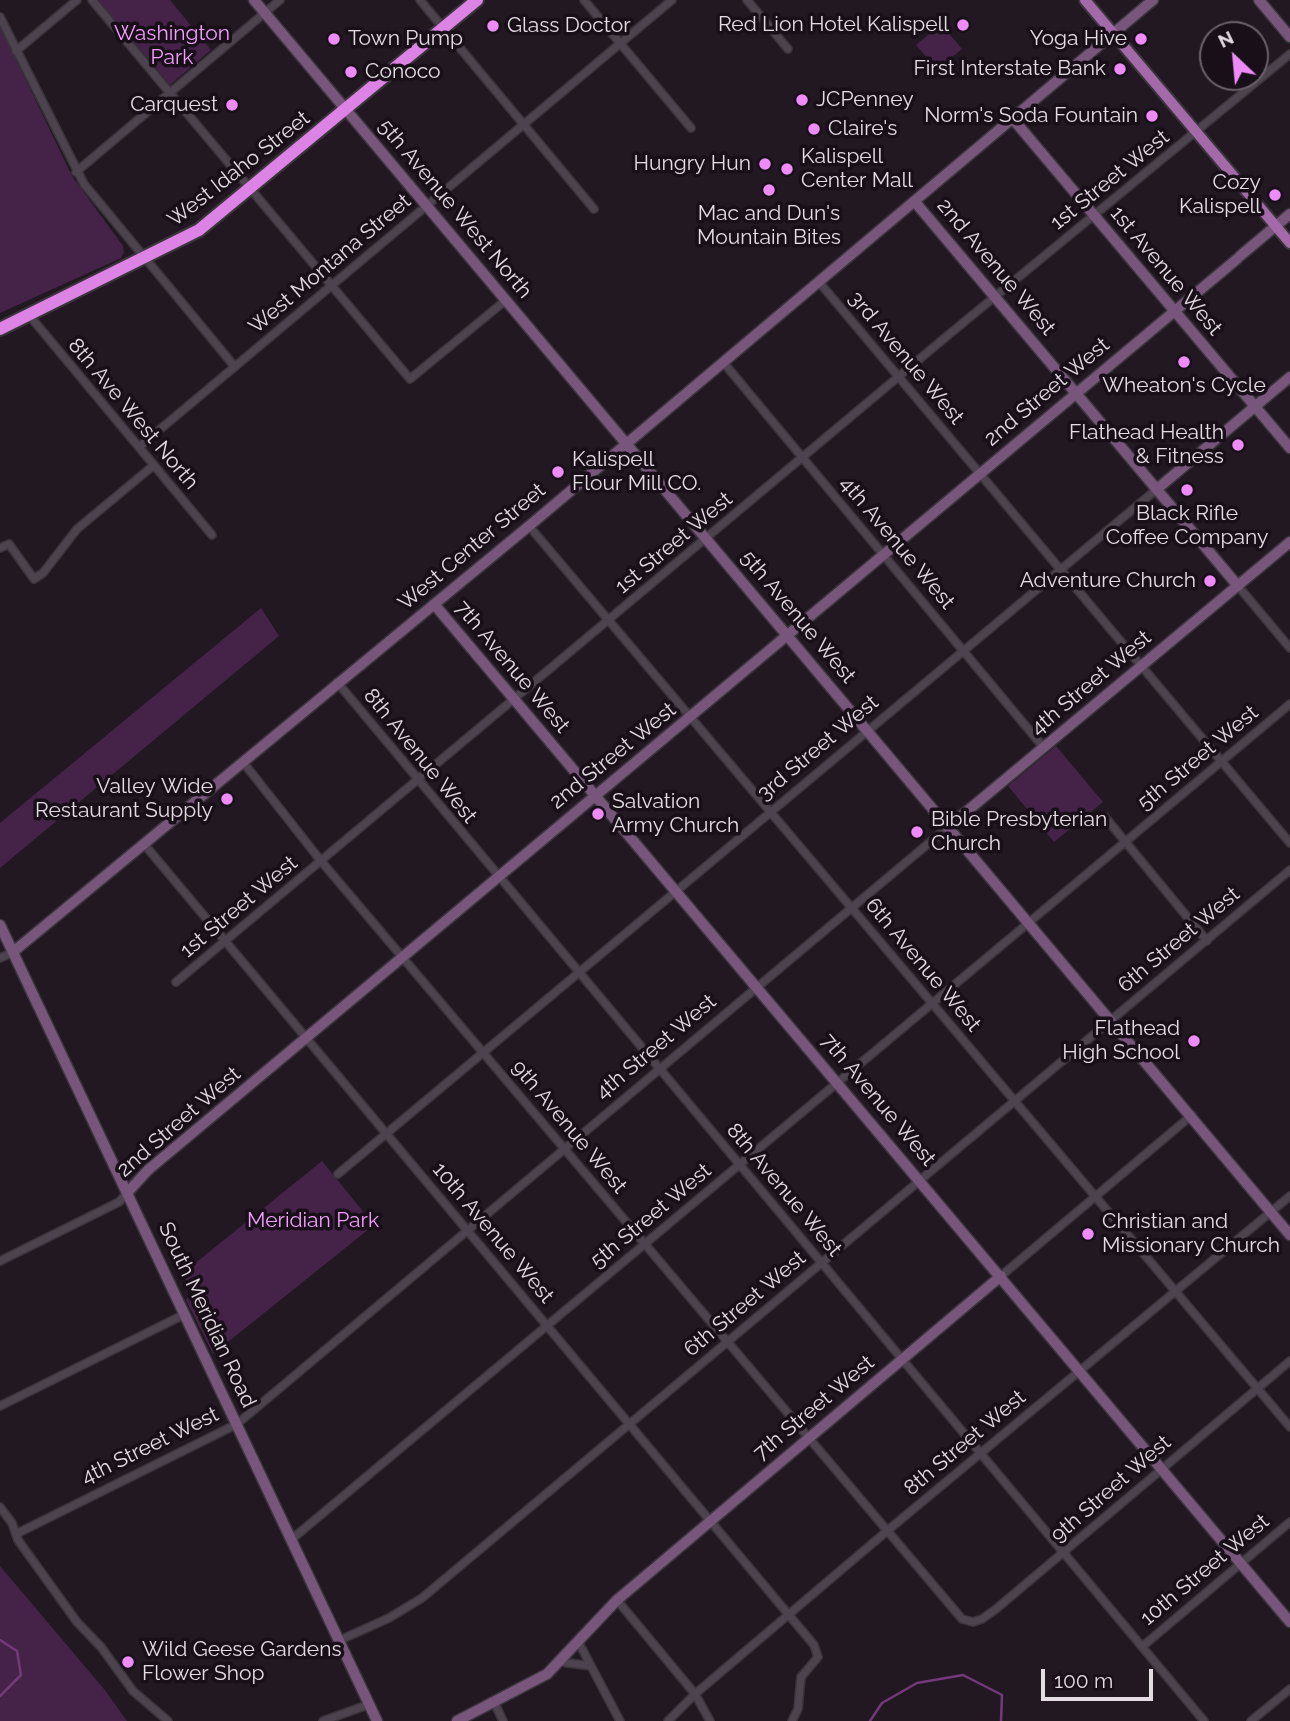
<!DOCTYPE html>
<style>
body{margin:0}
#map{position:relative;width:1290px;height:1721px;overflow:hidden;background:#211822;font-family:Raleway,sans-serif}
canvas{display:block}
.north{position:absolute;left:1199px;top:21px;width:70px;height:70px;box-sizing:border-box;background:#180f19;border:2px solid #69616a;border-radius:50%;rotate:334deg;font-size:19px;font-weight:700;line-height:28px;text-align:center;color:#e3dce3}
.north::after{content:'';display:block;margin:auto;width:24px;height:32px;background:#ee8bf8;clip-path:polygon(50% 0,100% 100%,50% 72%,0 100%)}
.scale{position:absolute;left:1041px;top:1669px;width:112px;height:32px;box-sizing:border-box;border:4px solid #e3dce3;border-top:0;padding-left:9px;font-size:21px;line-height:24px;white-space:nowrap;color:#e3dce3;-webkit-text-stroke:5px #180f19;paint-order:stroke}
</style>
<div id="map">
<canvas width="1290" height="1721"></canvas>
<div class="north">N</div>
<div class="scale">100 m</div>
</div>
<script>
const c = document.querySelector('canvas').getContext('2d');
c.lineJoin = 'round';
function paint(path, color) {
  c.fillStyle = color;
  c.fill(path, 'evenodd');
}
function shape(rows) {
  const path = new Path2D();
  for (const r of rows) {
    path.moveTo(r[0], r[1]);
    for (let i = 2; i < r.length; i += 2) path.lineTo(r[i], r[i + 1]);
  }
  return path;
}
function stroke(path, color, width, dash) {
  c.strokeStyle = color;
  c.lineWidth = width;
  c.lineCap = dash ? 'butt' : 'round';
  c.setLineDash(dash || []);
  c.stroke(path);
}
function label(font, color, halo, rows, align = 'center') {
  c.font = font + ' Raleway,sans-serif';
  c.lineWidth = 7;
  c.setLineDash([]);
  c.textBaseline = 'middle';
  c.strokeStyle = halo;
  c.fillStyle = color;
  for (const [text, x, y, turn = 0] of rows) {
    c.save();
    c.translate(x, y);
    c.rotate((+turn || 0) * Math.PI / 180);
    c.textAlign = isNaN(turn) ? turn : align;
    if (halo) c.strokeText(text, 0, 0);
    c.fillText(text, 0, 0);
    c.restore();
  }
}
const green = shape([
 [98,0,170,0,211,50,170,85],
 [941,24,962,49,937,69,916,45],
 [0,26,72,176,123,246,124,253,121,258,0,313],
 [261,608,279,636,0,868,0,823],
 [1056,746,1103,802,1054,842,1008,786],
 [322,1161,370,1220,369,1229,213,1354,186,1300,191,1291,183,1273],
 [0,1566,104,1689,127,1721,0,1721]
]);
const stream = shape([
 [0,1640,17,1651,21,1675,0,1696],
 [870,1721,882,1703,917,1683,963,1675,1002,1695,1001,1721]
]);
const street = shape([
 [92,0,410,379,506,300],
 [420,0,594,209],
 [584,0,691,128],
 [747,0,788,49],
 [0,17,84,184,235,367],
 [16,51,77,0],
 [76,172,280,0],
 [819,282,1290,843],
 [29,315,212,535],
 [723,362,1044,748],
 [139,447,672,0],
 [529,526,1290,1427],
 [0,548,9,544,34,579,43,573,77,529,154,465],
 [1238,586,1290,648],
 [337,682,1204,1721],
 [243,762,321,861,962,1619,973,1622,982,1619,996,1609,1290,1361],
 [1105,817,1207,941],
 [144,844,814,1645,818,1657,801,1677,798,1709,792,1721],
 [0,958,13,952],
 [176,982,947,336,1290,54],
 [338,1174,1157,489],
 [0,1261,119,1202,127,1193],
 [1001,1276,1192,1115],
 [0,1406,185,1314],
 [0,1507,12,1523,18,1540,77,1622,101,1647,133,1691,168,1721],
 [16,1534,237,1424,948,827],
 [292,1539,1290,704],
 [617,1600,695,1694,710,1721],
 [340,1640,389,1618,422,1598,1290,870],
 [578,1641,591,1666],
 [1143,1646,1290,1522],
 [561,1662,591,1666,620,1721],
 [495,1704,503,1721],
 [323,1721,370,1704],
 [668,1721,695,1694,887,1531,1290,1196],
 [1251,1721,1290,1689]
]);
const secondary = shape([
 [254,0,1290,1235],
 [1259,0,1290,37],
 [1013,119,1290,448],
 [915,202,1238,586],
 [1240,256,1290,214],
 [1157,489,1290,377],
 [434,604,1290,1622],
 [948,827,1290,542],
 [0,925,377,1721],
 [13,952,529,526,1153,0],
 [127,1193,148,1170,1237,259],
 [457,1721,547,1674,617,1600,1001,1276]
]);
const primary = shape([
 [1085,0,1290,243]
]);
const highway = shape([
 [0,329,199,230,477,0]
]);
const markers = [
 [963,25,7,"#ee8bf8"],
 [493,26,7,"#ee8bf8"],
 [334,39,7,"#ee8bf8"],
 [1141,39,7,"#ee8bf8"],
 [1120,69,7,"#ee8bf8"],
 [351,72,7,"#ee8bf8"],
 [802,100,7,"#ee8bf8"],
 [232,105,7,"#ee8bf8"],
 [1152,116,7,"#ee8bf8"],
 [814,129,7,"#ee8bf8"],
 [765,164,7,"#ee8bf8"],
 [787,169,7,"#ee8bf8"],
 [769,190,7,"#ee8bf8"],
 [1275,195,7,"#ee8bf8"],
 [1184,362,7,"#ee8bf8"],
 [1238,445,7,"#ee8bf8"],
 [558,472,7,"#ee8bf8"],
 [1187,490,7,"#ee8bf8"],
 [1210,581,7,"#ee8bf8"],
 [227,799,7,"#ee8bf8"],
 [598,814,7,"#ee8bf8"],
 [917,832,7,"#ee8bf8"],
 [1194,1041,7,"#ee8bf8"],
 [1088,1234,7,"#ee8bf8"],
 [128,1662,7,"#ee8bf8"]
];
const poiNames = [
 ["Red Lion Hotel Kalispell",949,25],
 ["Glass Doctor",507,26,"left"],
 ["Town Pump",348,39,"left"],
 ["Yoga Hive",1127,39],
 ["First Interstate Bank",1106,69],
 ["Conoco",365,72,"left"],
 ["JCPenney",816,100,"left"],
 ["Carquest",218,105],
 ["Norm's Soda Fountain",1138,116],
 ["Claire's",828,129,"left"],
 ["Kalispell",801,157,"left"],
 ["Center Mall",801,181,"left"],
 ["Hungry Hun",751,164],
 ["Cozy",1261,183],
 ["Kalispell",1261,207],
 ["Mac and Dun's",769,214,"center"],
 ["Mountain Bites",769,238,"center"],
 ["Wheaton's Cycle",1184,386,"center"],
 ["Flathead Health",1224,433],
 ["& Fitness",1224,457],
 ["Kalispell",572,460,"left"],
 ["Flour Mill CO.",572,484,"left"],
 ["Black Rifle",1187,514,"center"],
 ["Coffee Company",1187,538,"center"],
 ["Adventure Church",1196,581],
 ["Valley Wide",213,787],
 ["Restaurant Supply",213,811],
 ["Salvation",612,802,"left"],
 ["Army Church",612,826,"left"],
 ["Bible Presbyterian",931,820,"left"],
 ["Church",931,844,"left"],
 ["Flathead",1180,1029],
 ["High School",1180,1053],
 ["Christian and",1102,1222,"left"],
 ["Missionary Church",1102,1246,"left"],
 ["Wild Geese Gardens",142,1650,"left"],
 ["Flower Shop",142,1674,"left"]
];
const parkNames = [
 ["Washington",172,34],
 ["Park",172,58],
 ["Meridian Park",313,1221]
];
const streetNames = [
 ["West Idaho Street",239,169,-38],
 ["1st Street West",1110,180,-39],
 ["5th Avenue West North",455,209,50],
 ["West Montana Street",330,264,-40],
 ["2nd Avenue West",996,267,50],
 ["1st Avenue West",1166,271,50],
 ["3rd Avenue West",906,358,50],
 ["2nd Street West",1047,392,-40],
 ["8th Ave West North",133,414,50],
 ["1st Street West",674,543,-40],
 ["4th Avenue West",897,543,50],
 ["West Center Street",472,547,-40],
 ["5th Avenue West",798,617,50],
 ["7th Avenue West",512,667,50],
 ["4th Street West",1091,683,-40],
 ["3rd Street West",818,748,-40],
 ["8th Avenue West",420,756,51],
 ["2nd Street West",613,756,-39],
 ["5th Street West",1198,758,-40],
 ["1st Street West",239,907,-40],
 ["6th Street West",1179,940,-40],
 ["6th Avenue West",923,965,50],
 ["4th Street West",656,1047,-40],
 ["7th Avenue West",878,1100,50],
 ["2nd Street West",179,1122,-41],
 ["9th Avenue West",569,1127,50],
 ["8th Avenue West",784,1190,50],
 ["5th Street West",651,1216,-40],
 ["10th Avenue West",493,1233,50],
 ["6th Street West",745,1304,-40],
 ["South Meridian Road",207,1315,65],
 ["7th Street West",814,1408,-40],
 ["8th Street West",965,1443,-40],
 ["4th Street West",150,1446,-26],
 ["9th Street West",1111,1489,-41],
 ["10th Street West",1205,1570,-40]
];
paint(green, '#452349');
stroke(stream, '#74397a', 2.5);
stroke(street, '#3a343b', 10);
stroke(secondary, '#3a343b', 13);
stroke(primary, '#3a343b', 14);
stroke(highway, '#3a343b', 16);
stroke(street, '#4d434e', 7);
stroke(secondary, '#78567b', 10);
stroke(primary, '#a369a9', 10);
stroke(highway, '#dd83e5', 12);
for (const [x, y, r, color] of markers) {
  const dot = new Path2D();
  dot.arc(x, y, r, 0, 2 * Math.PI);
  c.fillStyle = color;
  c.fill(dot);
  stroke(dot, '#180f19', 2.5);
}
label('21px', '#e3dce3', '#180f19', poiNames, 'right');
label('21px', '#f39ffb', '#180f19', parkNames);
label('21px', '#e3dce3', '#180f19', streetNames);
</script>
